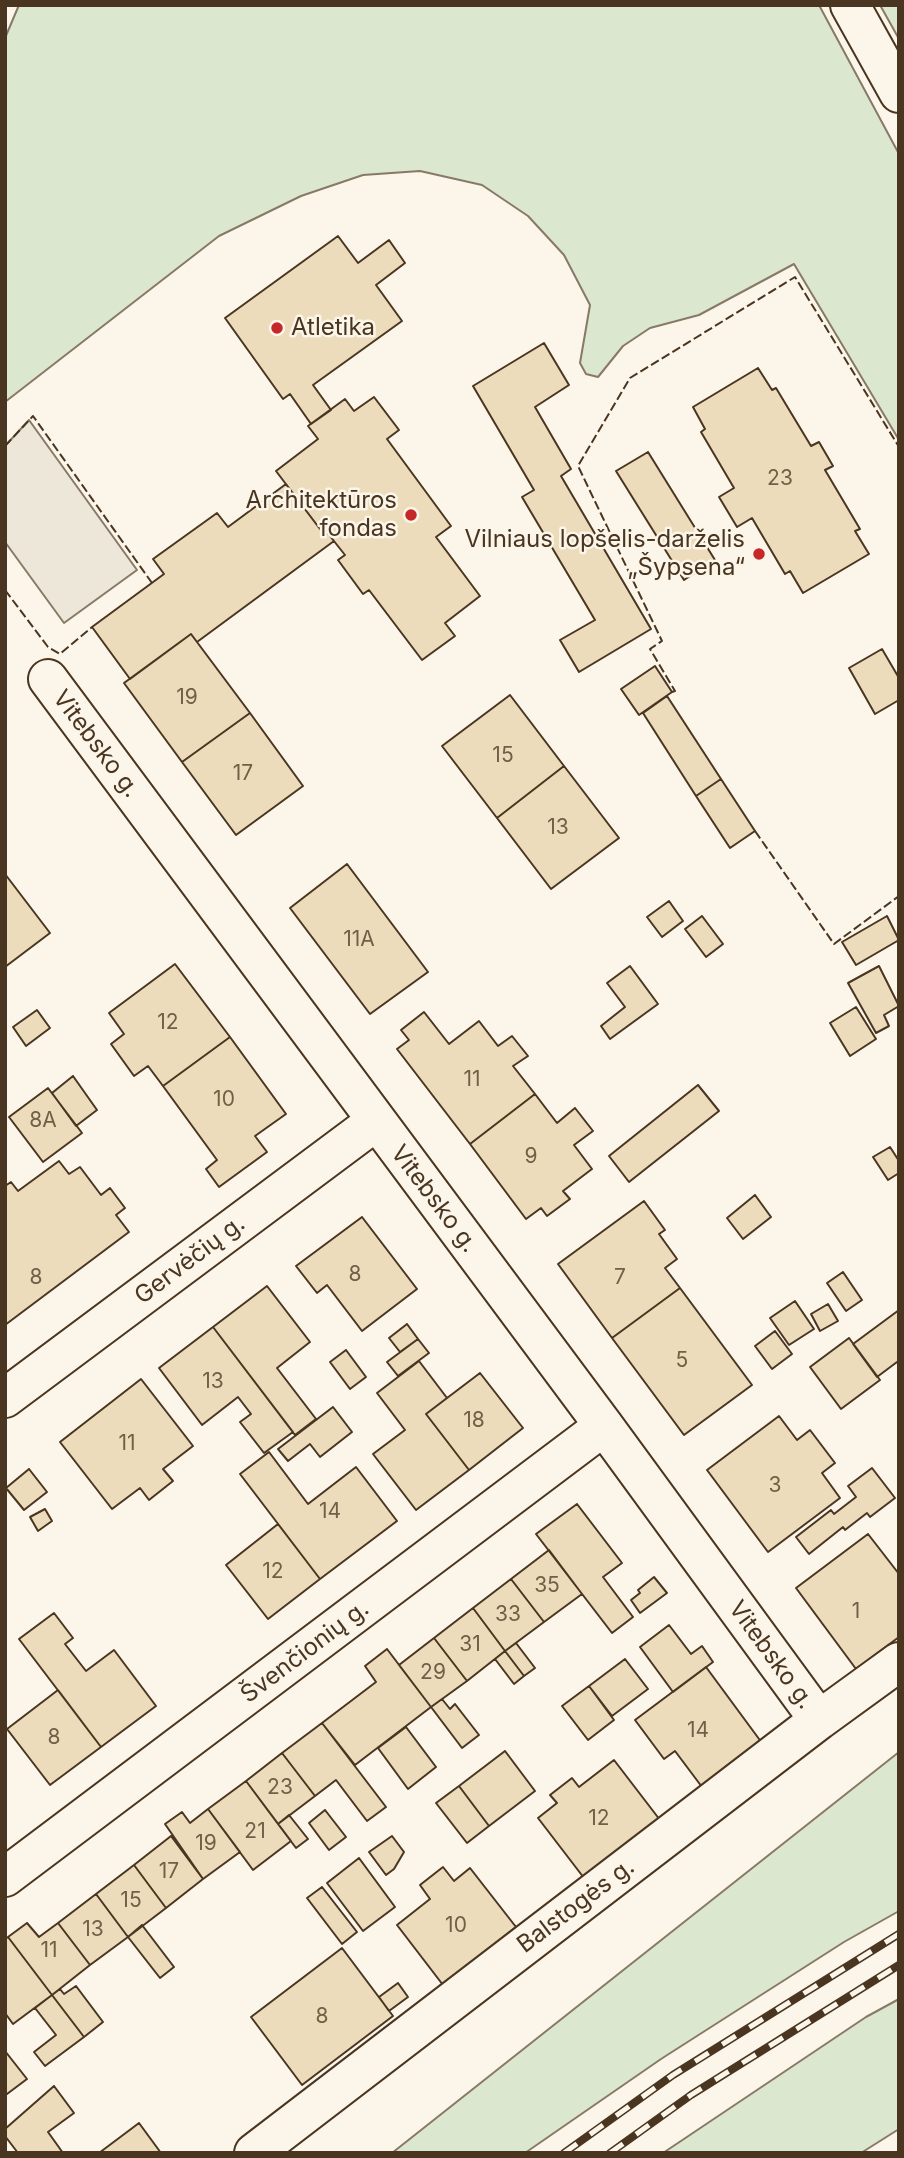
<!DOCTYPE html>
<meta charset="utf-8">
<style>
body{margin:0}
#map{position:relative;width:904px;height:2158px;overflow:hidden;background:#fbf6e9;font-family:Inter,sans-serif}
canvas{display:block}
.frame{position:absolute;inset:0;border:7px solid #4a3520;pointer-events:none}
</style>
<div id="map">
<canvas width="904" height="2158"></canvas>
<div class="frame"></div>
</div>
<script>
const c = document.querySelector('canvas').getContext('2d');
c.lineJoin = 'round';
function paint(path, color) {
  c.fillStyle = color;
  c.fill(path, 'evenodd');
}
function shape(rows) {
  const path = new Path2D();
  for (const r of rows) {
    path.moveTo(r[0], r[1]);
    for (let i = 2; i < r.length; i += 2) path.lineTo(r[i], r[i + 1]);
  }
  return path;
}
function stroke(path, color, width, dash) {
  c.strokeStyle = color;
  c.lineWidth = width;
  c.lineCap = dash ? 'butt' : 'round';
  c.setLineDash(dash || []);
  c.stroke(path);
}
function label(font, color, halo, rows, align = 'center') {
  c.font = font + ' Inter,sans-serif';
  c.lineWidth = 5;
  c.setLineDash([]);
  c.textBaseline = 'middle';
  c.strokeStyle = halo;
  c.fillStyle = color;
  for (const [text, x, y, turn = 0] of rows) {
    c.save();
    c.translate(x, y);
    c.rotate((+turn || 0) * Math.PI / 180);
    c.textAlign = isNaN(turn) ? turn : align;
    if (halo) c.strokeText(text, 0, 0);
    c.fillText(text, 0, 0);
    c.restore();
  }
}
const green = shape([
 [19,5,819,5,899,154,899,440,794,264,699,315,650,328,623,346,598,377,586,374,580,363,590,305,564,255,528,216,482,185,420,171,363,175,301,196,219,236,5,402,5,38,19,5],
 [880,5,899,5,899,39,880,5],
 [899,1752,899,1911,844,1942,661,2059,525,2153,392,2153,899,1752],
 [899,1999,899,2129,861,2153,663,2153,866,2017,899,1999]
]);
const parking = shape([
 [29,420,137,570,64,623,5,542,5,446,29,420]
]);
const building = shape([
 [338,236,358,263,389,240,405,263,376,285,402,321,313,385,331,410,311,424,290,394,283,399,225,318,338,236],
 [544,343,569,385,535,407,571,469,561,476,651,629,579,672,560,640,595,620,522,497,534,490,473,386,544,343],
 [758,368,772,390,776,388,811,446,819,442,833,466,825,470,860,529,855,531,869,554,803,593,790,571,785,574,752,518,737,527,719,497,734,488,701,432,705,429,693,407,758,368],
 [374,397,399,430,387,439,451,526,436,537,480,596,445,623,455,636,422,660,369,590,363,594,338,560,345,555,326,531,323,533,276,471,318,439,308,426,345,399,354,411,374,397],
 [648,452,715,560,684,580,616,471,648,452],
 [286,484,323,533,326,531,334,541,197,642,191,634,130,679,92,627,164,574,153,559,217,513,228,527,286,484],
 [191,634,250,713,182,762,124,683,191,634],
 [882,649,899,678,899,700,875,714,849,668,882,649],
 [655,666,672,692,639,715,621,689,655,666],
 [510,695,564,766,497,818,442,746,510,695],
 [667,696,721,779,696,796,643,713,667,696],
 [250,713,303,786,236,835,182,762,250,713],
 [564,766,619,838,551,889,497,818,564,766],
 [721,779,755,831,730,848,696,796,721,779],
 [347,864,428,972,370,1014,290,908,347,864],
 [5,874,50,933,5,967,5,874],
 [669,901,683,921,662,937,647,917,669,901],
 [702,916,723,944,706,957,685,929,702,916],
 [887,916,899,940,856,965,842,942,887,916],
 [175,964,230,1037,163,1086,148,1066,134,1076,111,1044,124,1034,109,1013,175,964],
 [630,966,658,1004,610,1039,601,1026,625,1007,607,983,630,966],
 [879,966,899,1006,884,1015,889,1026,876,1033,848,983,879,966],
 [856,1007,876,1039,850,1056,830,1023,856,1007],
 [37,1010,50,1028,26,1046,13,1027,37,1010],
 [424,1012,449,1044,479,1021,498,1046,512,1036,528,1056,513,1066,535,1094,470,1144,397,1049,409,1040,401,1030,424,1012],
 [230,1037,286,1114,255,1136,267,1152,219,1187,206,1169,217,1160,163,1086,230,1037],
 [73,1076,97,1110,76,1126,52,1093,73,1076],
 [698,1085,719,1111,629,1182,609,1156,698,1085],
 [48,1088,82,1133,43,1162,9,1117,48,1088],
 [535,1094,557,1123,575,1108,593,1131,574,1145,592,1169,563,1191,570,1199,547,1216,541,1208,526,1219,470,1144,535,1094],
 [890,1147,899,1161,899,1173,888,1180,873,1157,890,1147],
 [59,1161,69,1174,80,1167,101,1195,110,1188,125,1208,116,1215,129,1232,5,1325,5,1186,11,1182,18,1191,59,1161],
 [755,1195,771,1217,743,1239,727,1218,755,1195],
 [644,1201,665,1230,659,1234,677,1259,665,1268,680,1288,612,1338,558,1264,644,1201],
 [362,1217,417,1289,362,1331,327,1285,317,1293,296,1266,362,1217],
 [843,1272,862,1300,846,1311,827,1283,843,1272],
 [267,1286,310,1342,277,1368,316,1419,295,1435,213,1327,267,1286],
 [680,1288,752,1385,684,1435,612,1338,680,1288],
 [795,1301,814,1329,789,1345,770,1318,795,1301],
 [828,1304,838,1321,820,1331,811,1314,828,1304],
 [899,1310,899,1364,897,1362,877,1377,853,1344,899,1310],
 [407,1324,418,1339,400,1352,389,1338,407,1324],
 [213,1327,293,1432,264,1453,240,1422,251,1414,238,1397,202,1425,159,1368,213,1327],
 [775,1331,792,1354,772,1369,755,1346,775,1331],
 [849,1338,880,1380,841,1409,810,1367,849,1338],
 [418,1339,429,1353,398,1376,387,1362,418,1339],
 [346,1350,366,1377,350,1389,330,1362,346,1350],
 [419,1361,447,1398,426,1414,469,1470,416,1510,373,1454,405,1430,377,1393,419,1361],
 [480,1373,523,1428,469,1470,426,1414,480,1373],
 [141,1379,193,1446,163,1469,173,1481,149,1500,140,1488,112,1509,60,1442,141,1379],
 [333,1407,352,1432,320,1457,310,1444,288,1461,278,1449,333,1407],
 [779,1416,797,1440,810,1430,835,1463,822,1473,840,1498,768,1552,707,1470,779,1416],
 [269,1452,308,1504,356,1467,397,1521,320,1579,240,1474,269,1452],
 [872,1468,895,1498,870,1517,867,1513,845,1530,843,1527,809,1554,796,1537,831,1510,834,1514,856,1497,848,1486,872,1468],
 [29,1469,47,1492,24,1510,6,1488,29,1469],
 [577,1504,622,1563,603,1577,633,1617,612,1633,536,1534,577,1504],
 [45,1509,52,1521,38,1531,30,1517,45,1509],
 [278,1524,320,1579,268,1619,226,1565,278,1524],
 [868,1534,899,1574,899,1637,856,1669,796,1588,868,1534],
 [549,1550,582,1594,544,1622,511,1579,549,1550],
 [654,1577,667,1593,640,1613,631,1600,640,1593,638,1590,654,1577],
 [511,1579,544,1622,505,1651,473,1608,511,1579],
 [473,1608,505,1651,467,1681,434,1638,473,1608],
 [54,1613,73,1638,65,1644,86,1671,114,1650,156,1706,101,1747,19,1639,54,1613],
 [669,1625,691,1654,702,1646,713,1662,673,1692,640,1647,669,1625],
 [434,1638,467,1681,431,1707,399,1665,434,1638],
 [516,1643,535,1668,524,1676,505,1651,516,1643],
 [387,1649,431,1707,355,1765,322,1723,376,1682,365,1666,387,1649],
 [505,1651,524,1676,514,1684,495,1659,505,1651],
 [625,1659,648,1689,612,1716,589,1686,625,1659],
 [706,1667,762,1743,702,1787,675,1751,664,1759,635,1720,706,1667],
 [589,1686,614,1720,588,1740,562,1706,589,1686],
 [58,1690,101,1747,50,1785,7,1729,58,1690],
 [442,1699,450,1709,455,1704,479,1735,462,1748,431,1707,442,1699],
 [322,1723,386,1807,367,1821,336,1780,315,1796,282,1753,322,1723],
 [406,1727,436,1767,408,1789,378,1748,406,1727],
 [505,1751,535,1791,489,1826,459,1786,505,1751],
 [282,1753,315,1796,278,1824,246,1781,282,1753],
 [614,1760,660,1820,584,1878,538,1818,557,1803,550,1795,572,1778,579,1787,614,1760],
 [246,1781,291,1841,253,1870,208,1809,246,1781],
 [459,1786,489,1826,467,1843,436,1803,459,1786],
 [208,1809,240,1852,203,1879,165,1824,182,1812,190,1823,208,1809],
 [325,1810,346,1837,329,1850,309,1823,325,1810],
 [289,1815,308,1839,296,1848,278,1824,289,1815],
 [171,1836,203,1879,166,1908,134,1865,171,1836],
 [392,1836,404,1852,394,1869,386,1875,369,1852,392,1836],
 [359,1858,395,1907,363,1931,327,1883,359,1858],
 [134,1865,166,1908,128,1937,96,1894,134,1865],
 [443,1867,454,1881,470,1868,516,1927,443,1985,397,1925,430,1899,420,1885,443,1867],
 [322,1887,357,1932,342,1944,307,1898,322,1887],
 [96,1894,128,1937,90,1965,58,1923,96,1894],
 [27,1923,39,1937,58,1923,90,1965,52,1995,8,1937,27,1923],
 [142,1925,174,1967,160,1978,128,1937,142,1925],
 [8,1937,52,1995,13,2024,5,2013,5,1939,8,1937],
 [342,1948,393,2016,302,2085,251,2017,342,1948],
 [398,1983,408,1997,389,2011,379,1997,398,1983],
 [76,1986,103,2022,84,2037,52,1995,60,1989,64,1994,76,1986],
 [52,1995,84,2037,45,2066,34,2052,56,2035,35,2008,52,1995],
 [5,2051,27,2079,7,2094,5,2092,5,2051],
 [54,2086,74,2113,48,2132,63,2153,18,2153,5,2136,5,2129,54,2086],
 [139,2123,161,2153,99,2153,139,2123]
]);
const minor = shape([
 [48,679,604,1426,819,1720],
 [5,1398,375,1122],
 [5,1877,604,1426],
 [254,2153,819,1720,899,1662]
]);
const major = shape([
 [850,5,899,93]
]);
const rail = shape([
 [564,2153,673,2075,899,1934],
 [610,2153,691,2095,899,1965]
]);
const fence = shape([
 [5,446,33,416,152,583],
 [5,590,48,647,60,654,92,627],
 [672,692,675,691,650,649,662,641,578,466,630,378,795,277,899,447],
 [755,831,834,944,899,896]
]);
const markers = [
 [277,328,7,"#c62828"],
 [411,515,7,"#c62828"],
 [759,554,7,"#c62828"]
];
const numberNames = [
 ["23",780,479],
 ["19",187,698],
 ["15",503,756],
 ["17",243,774],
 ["13",558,828],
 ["11A",359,940],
 ["12",168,1023],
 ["11",472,1080],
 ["10",224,1100],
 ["8A",43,1121],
 ["9",531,1157],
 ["8",355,1275],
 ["8",36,1278],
 ["7",620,1278],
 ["5",682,1361],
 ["13",213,1382],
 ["18",474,1421],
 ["11",127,1444],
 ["3",775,1486],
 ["14",330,1512],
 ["12",273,1572],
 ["35",547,1586],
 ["1",856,1612],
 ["33",508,1615],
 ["31",470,1645],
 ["29",433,1673],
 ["14",698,1731],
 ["8",54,1738],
 ["23",280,1788],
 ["12",599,1819],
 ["21",255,1832],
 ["19",206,1844],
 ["17",169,1872],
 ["15",131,1901],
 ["10",456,1926],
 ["13",93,1930],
 ["11",49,1951],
 ["8",322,2017]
];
const poiNames = [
 ["Atletika",291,328,"left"],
 ["Architektūros",397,501],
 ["fondas",397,529],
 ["Vilniaus lopšelis-darželis",745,540],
 ["„Šypsena“",745,568]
];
const streetNames = [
 ["Vitebsko g.",96,744,53],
 ["Vitebsko g.",434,1199,53],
 ["Gervėčių g.",190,1260,-37],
 ["Švenčionių g.",305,1652,-37],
 ["Vitebsko g.",771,1655,54],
 ["Balstogės g.",576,1906,-37]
];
paint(green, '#dce7d0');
stroke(green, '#887966', 2);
paint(parking, '#ede7d9');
stroke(parking, '#887966', 2);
paint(building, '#ecdcbc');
stroke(building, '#4a3520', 2);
stroke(minor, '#4a3520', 42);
stroke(major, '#4a3520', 42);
stroke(minor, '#fbf6e9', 38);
stroke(major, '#fbf6e9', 38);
stroke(rail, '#4a3520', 8);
stroke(rail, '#fbf6e9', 5, [16]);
stroke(fence, '#4a3520', 2, [9, 3.5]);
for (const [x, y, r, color] of markers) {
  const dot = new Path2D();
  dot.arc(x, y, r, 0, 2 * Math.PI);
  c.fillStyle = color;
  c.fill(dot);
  stroke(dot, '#fbf6e9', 2.5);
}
label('21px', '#725f47', null, numberNames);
label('24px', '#4a3520', '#fbf6e9', poiNames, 'right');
label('24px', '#4a3520', '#fbf6e9', streetNames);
</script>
